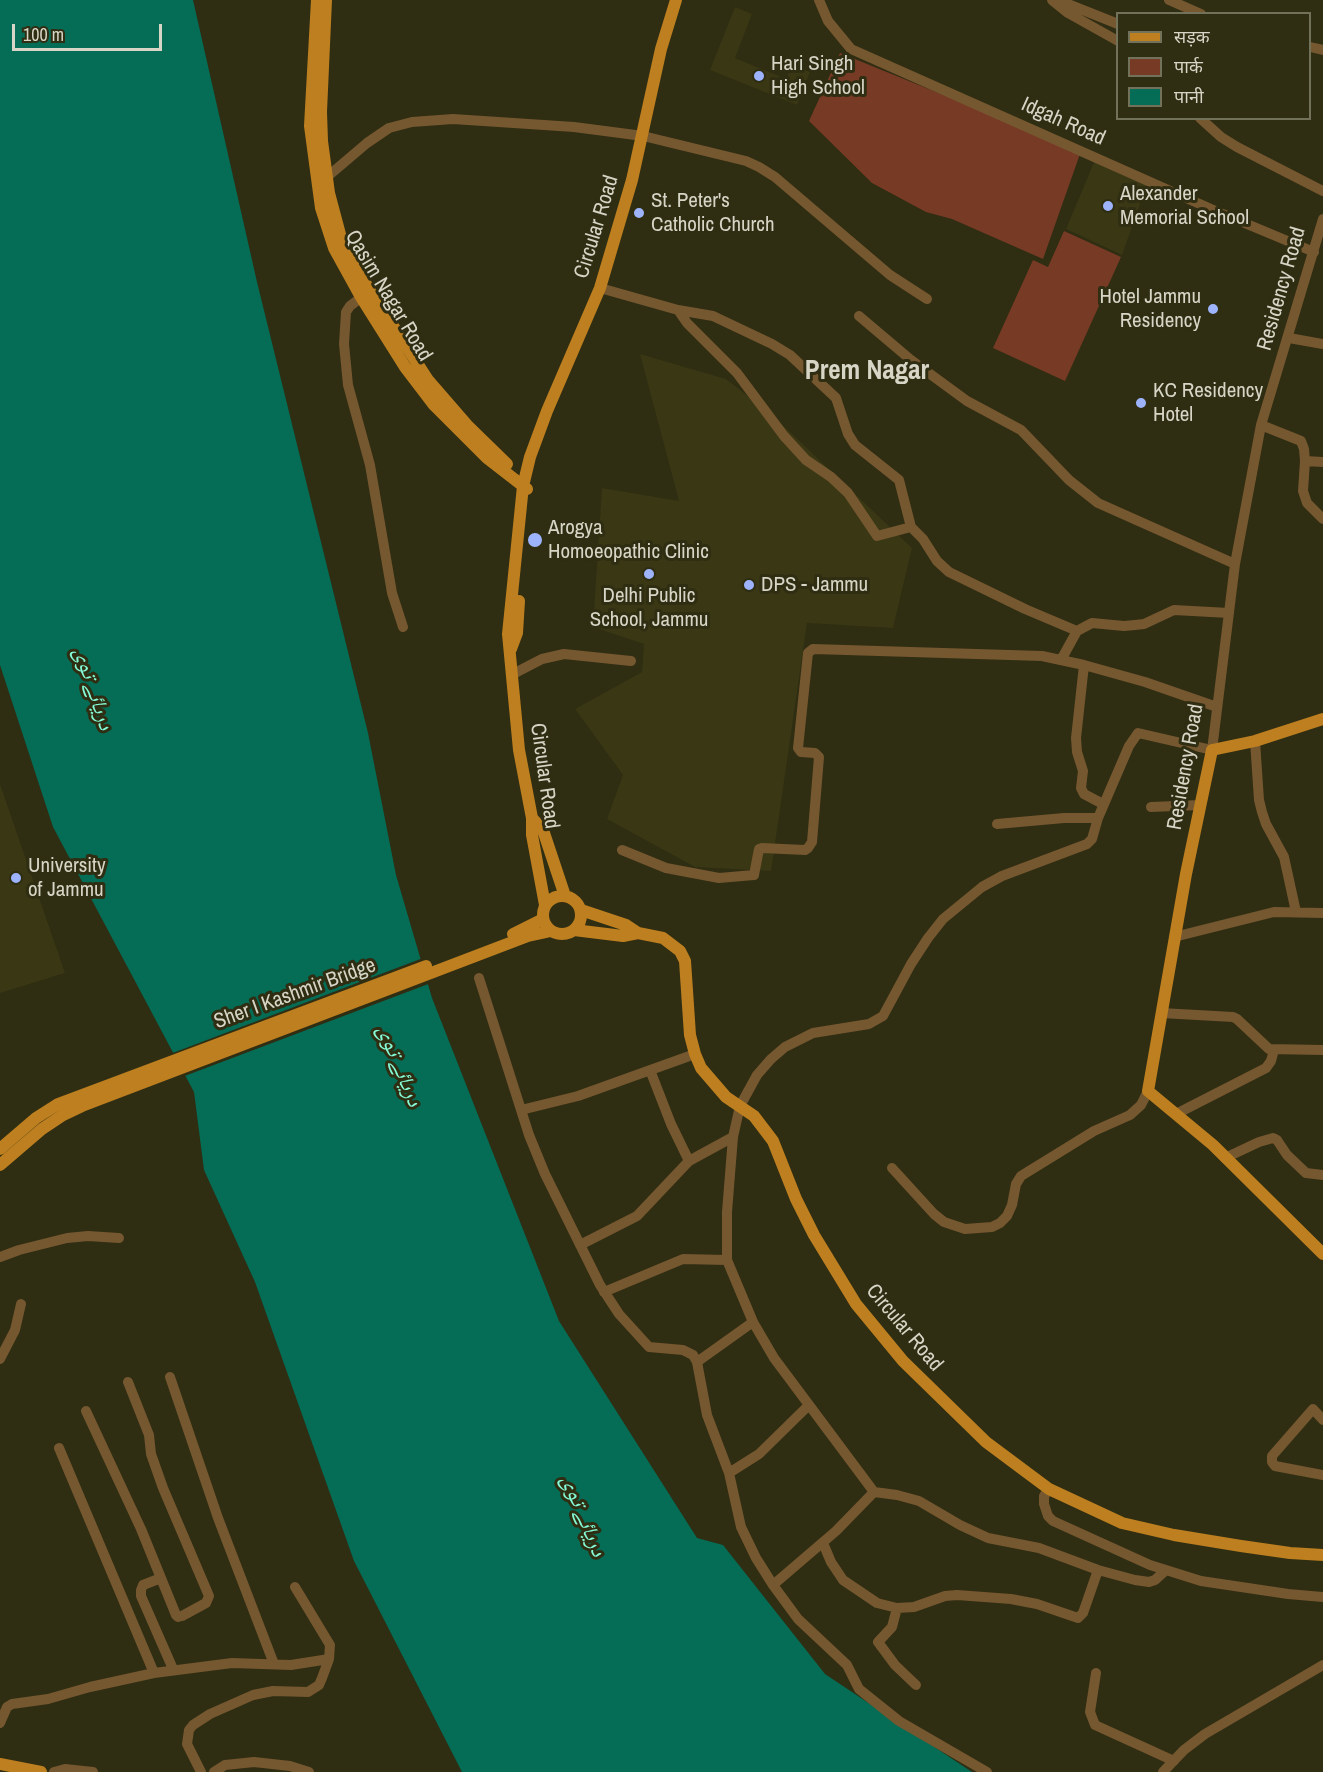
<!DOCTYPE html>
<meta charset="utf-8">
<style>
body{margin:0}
#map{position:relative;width:1323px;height:1772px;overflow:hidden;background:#2f2d12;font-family:"Archivo Narrow","Noto Sans Devanagari",sans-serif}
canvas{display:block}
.legend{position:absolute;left:1116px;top:12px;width:195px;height:108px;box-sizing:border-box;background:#2f2d12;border:2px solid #72715a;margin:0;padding:8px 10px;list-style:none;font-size:18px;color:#d7d6c6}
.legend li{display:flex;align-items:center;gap:12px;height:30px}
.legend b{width:30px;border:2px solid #72715a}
.scale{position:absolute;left:12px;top:24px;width:150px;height:27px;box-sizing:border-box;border:3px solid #d7d6c6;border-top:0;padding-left:8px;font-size:18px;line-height:21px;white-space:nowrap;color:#d7d6c6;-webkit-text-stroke:4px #2f2d12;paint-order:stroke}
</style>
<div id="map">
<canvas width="1323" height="1772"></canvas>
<ul class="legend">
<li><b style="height:8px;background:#bd7f1f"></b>सड़क</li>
<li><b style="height:16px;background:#773a25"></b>पार्क</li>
<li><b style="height:16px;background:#056c55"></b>पानी</li>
</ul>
<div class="scale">100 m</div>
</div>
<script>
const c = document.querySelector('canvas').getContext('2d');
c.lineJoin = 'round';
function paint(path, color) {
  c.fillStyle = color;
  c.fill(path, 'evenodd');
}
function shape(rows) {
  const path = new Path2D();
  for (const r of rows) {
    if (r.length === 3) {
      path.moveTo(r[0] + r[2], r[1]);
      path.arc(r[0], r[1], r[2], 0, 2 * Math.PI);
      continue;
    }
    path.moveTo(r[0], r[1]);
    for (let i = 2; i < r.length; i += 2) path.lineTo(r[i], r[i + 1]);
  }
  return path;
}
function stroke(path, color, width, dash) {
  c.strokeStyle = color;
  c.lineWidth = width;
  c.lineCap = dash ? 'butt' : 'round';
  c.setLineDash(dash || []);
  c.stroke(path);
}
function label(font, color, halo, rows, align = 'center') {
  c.font = font + ' "Archivo Narrow","Noto Naskh Arabic",sans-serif';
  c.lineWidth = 6;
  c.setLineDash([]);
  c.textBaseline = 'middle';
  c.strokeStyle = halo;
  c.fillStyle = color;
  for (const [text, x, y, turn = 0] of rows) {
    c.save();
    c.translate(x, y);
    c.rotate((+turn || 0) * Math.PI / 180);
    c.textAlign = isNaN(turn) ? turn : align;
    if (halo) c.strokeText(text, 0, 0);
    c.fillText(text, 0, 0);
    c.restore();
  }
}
const built = shape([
 [735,7,752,14,735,58,786,79,792,65,810,72,797,105,710,70],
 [1095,160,1148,182,1122,255,1066,229],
 [640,354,726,379,773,416,912,548,893,628,807,623,771,871,695,867,607,819,623,775,575,709,642,672,644,644,593,627,602,488,679,501],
 [0,784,65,973,0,993]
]);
const green = shape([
 [840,53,1081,151,1043,259,952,219,926,212,872,183,809,121],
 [1064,231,1121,257,1065,381,993,348,1033,260,1048,267]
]);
const water = shape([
 [0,0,193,0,257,282,368,733,396,875,432,998,559,1321,697,1538,723,1545,825,1674,972,1772,462,1772,354,1561,255,1282,204,1170,194,1092,53,827,0,665]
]);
const pier = shape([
 [423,958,431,983,182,1077,170,1054]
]);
const minor = shape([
 [819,0,828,21,851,49,1211,209,1314,252],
 [1052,0,1068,13,1118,41],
 [1058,0,1118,24],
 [1169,0,1201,14],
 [1310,47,1323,50],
 [1200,118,1221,137,1237,147,1323,191],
 [327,177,367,143,389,128,412,122,453,119,574,127,643,136,746,161,759,167,775,177,890,275,927,299],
 [600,288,678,310,713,316,772,344,790,355,836,398,848,434,855,445,899,480,911,527,923,539,937,561,949,572,1025,609,1077,631],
 [367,293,350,306,346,312,344,344,348,385,370,465,392,593,403,627],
 [678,310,687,323,737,373,784,436,806,460,831,477,848,493,877,536,911,527],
 [859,316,911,360,967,401,1021,430,1069,480,1098,503,1235,564],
 [1289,338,1323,344],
 [1261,425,1301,441,1304,449,1305,461,1303,491,1307,503,1323,519],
 [1305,461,1323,462],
 [1061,660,1077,631,1092,623,1124,626,1135,625,1144,624,1174,610,1229,613],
 [1084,665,1076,738,1077,752,1083,771,1081,788,1084,794,1103,804],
 [511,675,542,659,564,654,631,661],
 [1255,741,1259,800,1262,812,1266,824,1284,857,1296,912],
 [1151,807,1200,805],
 [1098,818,1129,746,1138,733,1212,750,1235,564,1261,425,1323,219],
 [997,824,1064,818,1098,818,1092,839,1087,844,1002,876,982,887,943,919,928,938,911,964,883,1016,869,1024,813,1033,785,1047,771,1059,757,1075,740,1106,733,1137,727,1212,727,1260,753,1322,774,1358,874,1492,897,1495,919,1501,960,1525,988,1538,1039,1548,1098,1570,1135,1580,1149,1582,1155,1580,1166,1570],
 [622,850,666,868,719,878,754,875,759,849,762,848,805,850,808,848,812,842,819,757,815,753,801,752,798,748,808,653,813,649,1042,656,1084,665,1145,682,1217,707],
 [1174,937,1274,912,1323,913],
 [479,978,529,1135,545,1174,600,1285,619,1314,649,1347,683,1350,693,1355,697,1362,707,1415,729,1473,741,1527,756,1558,773,1585,798,1619,847,1665,859,1689,899,1721,987,1772],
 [1161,1013,1233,1017,1237,1019,1269,1049,1323,1050],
 [650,1070,671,1124,689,1161],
 [521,1110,578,1096,695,1054],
 [1176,1114,1266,1068,1271,1061,1274,1050],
 [1225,1158,1259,1142,1273,1138,1277,1140,1287,1155,1306,1173,1323,1175],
 [892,1168,934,1214,944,1222,965,1229,992,1227,1000,1223,1007,1216,1012,1205,1016,1184,1021,1176,1094,1131,1130,1115,1141,1105,1148,1091],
 [580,1245,637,1216,689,1161,733,1137],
 [0,1257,19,1250,67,1238,88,1236,119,1238],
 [604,1292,683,1259,727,1260],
 [0,1359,15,1330,21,1304],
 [697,1362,753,1322],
 [170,1377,218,1518,274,1664],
 [86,1411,141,1529,176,1615,178,1617,182,1616,206,1603,209,1596,163,1488,151,1454,149,1435,128,1382],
 [1323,1420,1313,1409,1272,1456,1272,1462,1275,1466,1323,1475],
 [59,1448,154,1673],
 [729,1473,759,1454,809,1405],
 [1049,1489,1044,1496,1044,1504,1048,1516,1053,1521,1150,1565,1201,1581,1288,1594,1323,1597],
 [823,1543,831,1562,843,1580,877,1603,897,1608,914,1607,945,1596,957,1595,1011,1599,1037,1604,1078,1618,1083,1613,1098,1570],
 [161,1578,143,1585,141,1590,141,1596,173,1669],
 [773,1585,836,1531,874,1492],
 [897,1608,892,1627,878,1642,895,1665,916,1685],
 [1096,1673,1090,1712,1095,1725,1174,1761],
 [0,1723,7,1707,12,1704,48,1699,90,1687,154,1673,232,1663,291,1665,329,1659],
 [54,1772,65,1769,93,1772],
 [201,1772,187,1744,189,1730,193,1725,210,1714,253,1695,273,1691,308,1692,319,1685,322,1678,329,1659,330,1645,295,1587],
 [214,1772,225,1765,254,1762,290,1766,309,1772],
 [1163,1772,1184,1750,1205,1734,1323,1665]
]);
const major = shape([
 [317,0,310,126,321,208,334,248,361,297,405,367,434,405,487,458,527,489],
 [326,0,321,112,322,141,329,193,341,238,362,278,428,380,467,425,507,464],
 [511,649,517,633,519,601],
 [1323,719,1255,741,1212,750,1186,874,1148,1091,1213,1145,1323,1254],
 [532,818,543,830,565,896],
 [562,915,19],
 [545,905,532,835,532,818,519,750,508,634,523,486,530,457,547,411,600,288,632,180,661,49,676,0],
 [581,910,626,925,638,933],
 [574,930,623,936,638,933,663,938,680,951,685,961,690,1035,695,1054,701,1068,726,1097,754,1116,773,1141,796,1199,814,1235,856,1304,903,1361,986,1442,1049,1489,1122,1523,1174,1535,1241,1546,1290,1553,1323,1555],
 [513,934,543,919],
 [0,1149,36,1118,58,1104,426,966],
 [0,1165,42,1129,63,1115,82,1106,528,936,551,931],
 [0,1764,41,1772]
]);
const markers = [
 [759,76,6,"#9db4fd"],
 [1108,206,6,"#9db4fd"],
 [639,213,6,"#9db4fd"],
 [1213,309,6,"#9db4fd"],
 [1141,403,6,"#9db4fd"],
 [535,540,8,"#9db4fd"],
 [649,574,6,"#9db4fd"],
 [749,585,6,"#9db4fd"],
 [16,878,6,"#9db4fd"]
];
const poiNames = [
 ["Hari Singh",771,64],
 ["High School",771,88],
 ["Alexander",1120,194],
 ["Memorial School",1120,218],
 ["St. Peter's",651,201],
 ["Catholic Church",651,225],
 ["Hotel Jammu",1201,297,"right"],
 ["Residency",1201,321,"right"],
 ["KC Residency",1153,391],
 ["Hotel",1153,415],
 ["Arogya",548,528],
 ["Homoeopathic Clinic",548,552],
 ["DPS - Jammu",761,585],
 ["Delhi Public",649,596,"center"],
 ["School, Jammu",649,620,"center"],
 ["University",28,866],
 ["of Jammu",28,890]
];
const streetNames = [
 ["Idgah Road",1063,122,24],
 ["Circular Road",597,227,-73],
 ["Residency Road",1282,289,-74],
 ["Qasim Nagar Road",388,296,59],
 ["Residency Road",1186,767,-80],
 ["Circular Road",544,776,82],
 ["Sher I Kashmir Bridge",295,994,-20],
 ["Circular Road",904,1328,50]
];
const waterNames = [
 ["دریائے توی",93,689,72],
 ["دریائے توی",399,1066,68],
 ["دریائے توی",583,1516,68]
];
const districtNames = [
 ["Prem Nagar",867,372]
];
paint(built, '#393714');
paint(green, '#773a25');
paint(water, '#056c55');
paint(pier, '#2f2d12');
stroke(minor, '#755730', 10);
stroke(major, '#bd7f1f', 12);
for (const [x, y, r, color] of markers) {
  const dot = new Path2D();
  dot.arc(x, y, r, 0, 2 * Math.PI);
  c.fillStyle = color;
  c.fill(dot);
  stroke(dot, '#2f2d12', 2);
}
label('21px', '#d7d6c6', '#2f2d12', poiNames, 'left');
label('21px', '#d7d6c6', '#2f2d12', streetNames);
label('italic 22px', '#85fdd8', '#2f2d12', waterNames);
label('bold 27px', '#d7d6c6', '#2f2d12', districtNames);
</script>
